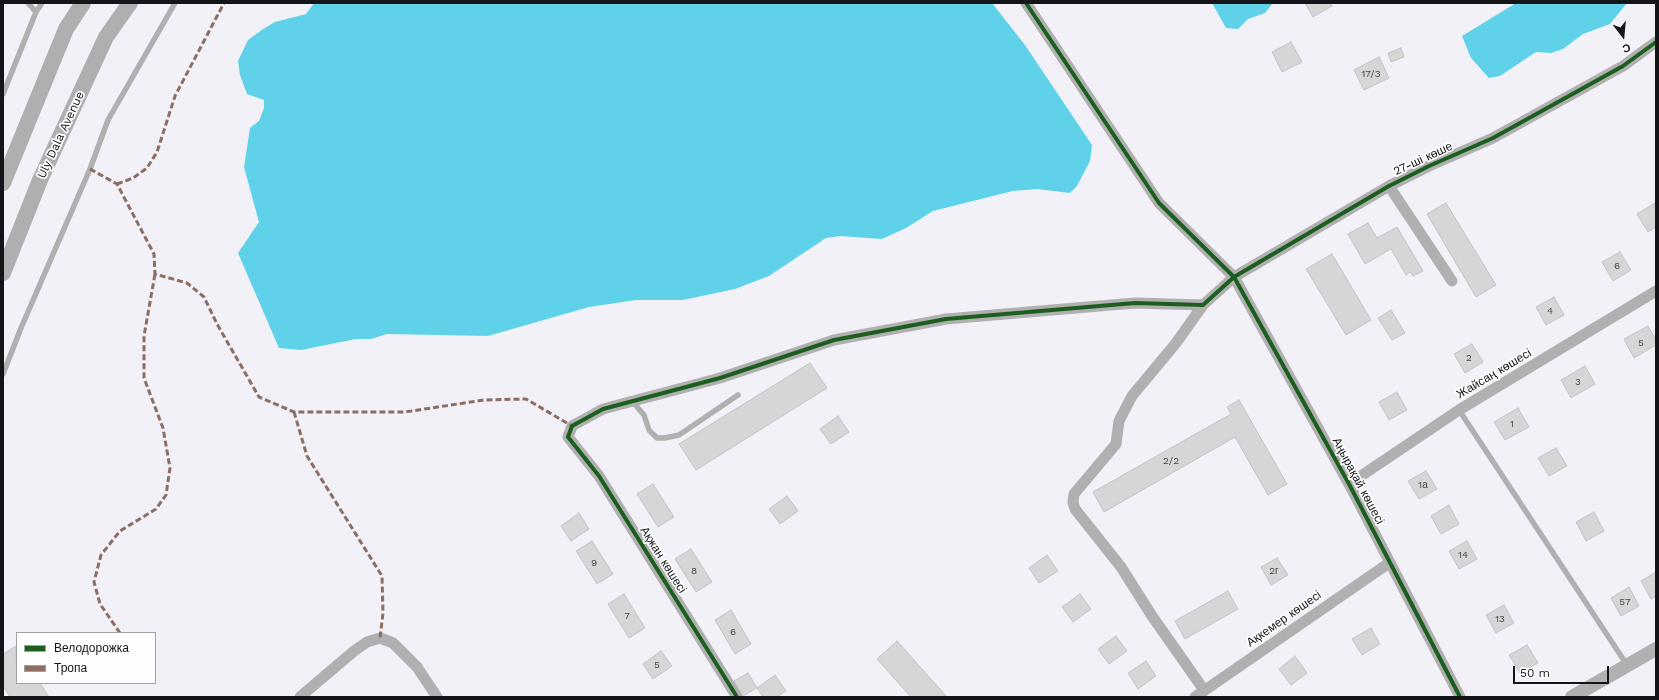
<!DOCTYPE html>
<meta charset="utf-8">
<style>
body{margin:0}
#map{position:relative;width:1659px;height:700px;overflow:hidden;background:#f1f1f7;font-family:"Work Sans",sans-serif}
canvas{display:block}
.frame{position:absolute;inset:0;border:4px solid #141518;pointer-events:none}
.legend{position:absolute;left:16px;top:632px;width:140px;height:52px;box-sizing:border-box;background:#fdfefd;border:1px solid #a0a1a1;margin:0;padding:5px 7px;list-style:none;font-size:12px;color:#141518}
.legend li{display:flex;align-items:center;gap:8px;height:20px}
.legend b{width:20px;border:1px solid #a0a1a1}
.north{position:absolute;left:1603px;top:16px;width:40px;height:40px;-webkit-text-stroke:3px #fdfefd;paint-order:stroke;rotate:164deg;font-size:11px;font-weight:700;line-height:16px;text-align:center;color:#141518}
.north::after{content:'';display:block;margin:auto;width:14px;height:18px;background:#141518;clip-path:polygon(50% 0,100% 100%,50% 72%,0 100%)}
.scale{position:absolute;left:1513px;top:666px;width:96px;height:18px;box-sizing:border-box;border:2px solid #141518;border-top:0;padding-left:5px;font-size:12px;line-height:14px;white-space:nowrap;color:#141518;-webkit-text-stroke:3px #fdfefd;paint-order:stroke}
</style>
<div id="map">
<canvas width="1659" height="700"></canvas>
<div class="frame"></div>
<ul class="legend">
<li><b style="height:5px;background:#1b5e20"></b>Велодорожка</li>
<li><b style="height:5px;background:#8d6e63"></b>Тропа</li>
</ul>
<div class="north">С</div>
<div class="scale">50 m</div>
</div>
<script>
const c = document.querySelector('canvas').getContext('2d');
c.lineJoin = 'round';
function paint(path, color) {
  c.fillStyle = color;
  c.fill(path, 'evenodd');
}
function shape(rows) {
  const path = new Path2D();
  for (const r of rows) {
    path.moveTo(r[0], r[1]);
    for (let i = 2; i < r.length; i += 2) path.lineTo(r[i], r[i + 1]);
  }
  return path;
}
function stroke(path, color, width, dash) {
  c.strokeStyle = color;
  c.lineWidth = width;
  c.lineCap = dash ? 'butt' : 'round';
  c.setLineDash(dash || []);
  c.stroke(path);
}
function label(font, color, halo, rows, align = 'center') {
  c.font = font + ' "Work Sans",sans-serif';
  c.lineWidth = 3.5;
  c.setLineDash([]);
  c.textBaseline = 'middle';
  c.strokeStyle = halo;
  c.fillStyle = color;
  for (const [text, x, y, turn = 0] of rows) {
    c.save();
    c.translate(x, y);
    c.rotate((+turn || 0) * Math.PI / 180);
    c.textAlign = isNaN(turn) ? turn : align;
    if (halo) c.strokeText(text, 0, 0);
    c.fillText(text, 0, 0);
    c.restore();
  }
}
const water = shape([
 [314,3,992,3,1025,45,1092,145,1090,161,1077,186,1070,193,1037,189,1013,191,933,211,906,228,882,239,840,236,826,238,769,276,735,289,683,300,636,300,589,307,488,336,387,334,371,339,356,339,301,350,279,348,238,253,259,222,244,167,250,128,259,121,264,108,264,100,247,94,240,75,238,61,248,40,263,29,275,22,306,14],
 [1212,3,1273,3,1265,13,1248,19,1238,29,1226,28],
 [1516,3,1627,3,1610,24,1583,34,1563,49,1551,53,1536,52,1500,76,1489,78,1471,58,1462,36]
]);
const building = shape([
 [1305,3,1330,3,1332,6,1313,17,1305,3],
 [1291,42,1302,62,1282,72,1272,52,1291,42],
 [1401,48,1404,57,1391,62,1388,53,1401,48],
 [1379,57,1389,78,1364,90,1354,70,1379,57],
 [1446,203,1496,285,1476,297,1427,214,1446,203],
 [1655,203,1656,227,1648,232,1637,214,1655,203],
 [1368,223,1377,238,1397,227,1423,271,1413,276,1410,272,1406,275,1391,249,1365,264,1348,234,1368,223],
 [1620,252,1631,270,1613,281,1602,262,1620,252],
 [1332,254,1371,320,1346,335,1306,269,1332,254],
 [1554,297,1564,315,1546,325,1536,307,1554,297],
 [1391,310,1405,333,1392,340,1378,318,1391,310],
 [1648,326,1656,340,1656,345,1634,358,1624,339,1648,326],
 [1472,344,1483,362,1465,373,1454,354,1472,344],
 [810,363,827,388,696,470,679,444,810,363],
 [1585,366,1595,384,1571,398,1561,380,1585,366],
 [1397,392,1407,410,1389,420,1379,402,1397,392],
 [1239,400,1287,484,1268,495,1235,437,1104,512,1093,492,1231,414,1227,407,1239,400],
 [1518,408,1529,427,1505,440,1494,422,1518,408],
 [838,416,849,432,831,444,820,429,838,416],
 [1556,448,1567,466,1549,476,1538,458,1556,448],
 [1426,471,1437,489,1419,499,1408,481,1426,471],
 [653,484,674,517,658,527,637,494,653,484],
 [787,496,798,511,780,524,769,509,787,496],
 [1449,505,1459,524,1441,534,1431,516,1449,505],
 [1594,512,1604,531,1586,541,1576,522,1594,512],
 [579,513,589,529,571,541,561,526,579,513],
 [592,541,613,574,597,584,576,551,592,541],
 [1467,541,1477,559,1459,569,1449,551,1467,541],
 [691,549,712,582,696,592,675,559,691,549],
 [1047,555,1058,571,1039,583,1029,568,1047,555],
 [1277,558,1288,575,1271,585,1261,567,1277,558],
 [1656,572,1656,596,1651,599,1641,581,1656,572],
 [1629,587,1639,606,1621,616,1611,598,1629,587],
 [1228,591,1238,609,1185,639,1175,621,1228,591],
 [624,594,645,628,629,638,608,604,624,594],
 [1080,594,1091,609,1073,622,1062,607,1080,594],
 [1504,605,1514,623,1496,633,1486,615,1504,605],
 [731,610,751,644,735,654,715,620,731,610],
 [1371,628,1380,644,1362,655,1352,639,1371,628],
 [1116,636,1127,651,1109,664,1098,649,1116,636],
 [897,641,947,697,911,697,877,659,897,641],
 [1527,645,1538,663,1520,673,1509,655,1527,645],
 [16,646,17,683,40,683,49,697,10,697,3,686,3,654,16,646],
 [661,651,672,666,653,679,643,664,661,651],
 [1295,656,1307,673,1291,685,1279,669,1295,656],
 [1146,661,1156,676,1138,689,1128,673,1146,661],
 [748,673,757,688,743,696,734,681,748,673],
 [775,675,786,691,777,697,763,697,757,688,775,675]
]);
const service = shape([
 [28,3,36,12],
 [3,94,36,12,42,3],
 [3,374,21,328,90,169,108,120,175,3],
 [632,401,644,415,649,430,657,438,664,438,679,435,738,395],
 [1459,410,1627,665]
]);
const minor = shape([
 [1026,3,1159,203,1234,277,1349,484,1460,697],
 [1389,186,1452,281],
 [1203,305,1176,343,1132,396,1119,421,1116,444,1074,494,1073,502,1075,509,1121,567,1152,616,1204,690],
 [1349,484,1459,410,1656,291],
 [300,697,354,651,367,642,380,638,393,643,417,667,437,697],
 [737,697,599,476,568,437,572,426,603,409,720,378,834,340,946,319,1135,303,1203,305,1234,277,1389,186,1429,166,1493,138,1623,66,1656,42],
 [1195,697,1389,563]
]);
const tertiary = shape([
 [1572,697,1656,649]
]);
const secondary = shape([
 [3,183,66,29,83,3],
 [3,273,40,180,106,37,130,3]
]);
const quiet = shape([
 [90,169,117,184,154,254,155,274,187,283,204,297,217,324,259,397,294,412,405,412,484,400,526,399,572,426],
 [117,184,133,178,147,168,157,152,175,96,224,3],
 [294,412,307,456,382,576,383,613,380,638],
 [120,633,100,604,94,582,101,555,120,531,156,509,166,495,170,468,163,428,144,378,144,336,155,274]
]);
const cycleway = shape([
 [1026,3,1159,203,1234,277,1349,484,1460,697],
 [737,697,599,476,568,437,572,426,603,409,720,378,834,340,946,319,1135,303,1203,305,1234,277,1389,186,1429,166,1493,138,1623,66,1656,42]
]);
const numberNames = [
 ["17/3",1371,74],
 ["6",1617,266],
 ["4",1550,311],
 ["5",1641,343],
 ["2",1469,358],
 ["3",1578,382],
 ["1",1512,424],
 ["2/2",1171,461],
 ["1а",1423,485],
 ["14",1463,555],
 ["9",594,563],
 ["8",694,571],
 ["2г",1274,571],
 ["57",1625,602],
 ["7",627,616],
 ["13",1500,619],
 ["6",733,632],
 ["5",657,665]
];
const streetNames = [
 ["Uly Dala Avenue",61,135,-65],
 ["27-ші көше",1423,159,-25],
 ["Жайсаң көшесі",1494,374,-31],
 ["Аңырақай көшесі",1358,481,62],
 ["Ақжан көшесі",663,560,58],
 ["Ақкемер көшесі",1284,619,-35]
];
paint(water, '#5fd2e9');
paint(building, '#d7d6d7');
stroke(building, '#c4c3c4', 1);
stroke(service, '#b1b0b0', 5.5);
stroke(minor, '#b1b0b0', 11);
stroke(tertiary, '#b1b0b0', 14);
stroke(secondary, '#b0afb0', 16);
stroke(quiet, '#8d6e63', 3, [6, 3]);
stroke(cycleway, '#1b5e20', 4);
label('10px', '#454548', null, numberNames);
label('12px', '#141518', '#fdfefd', streetNames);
</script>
